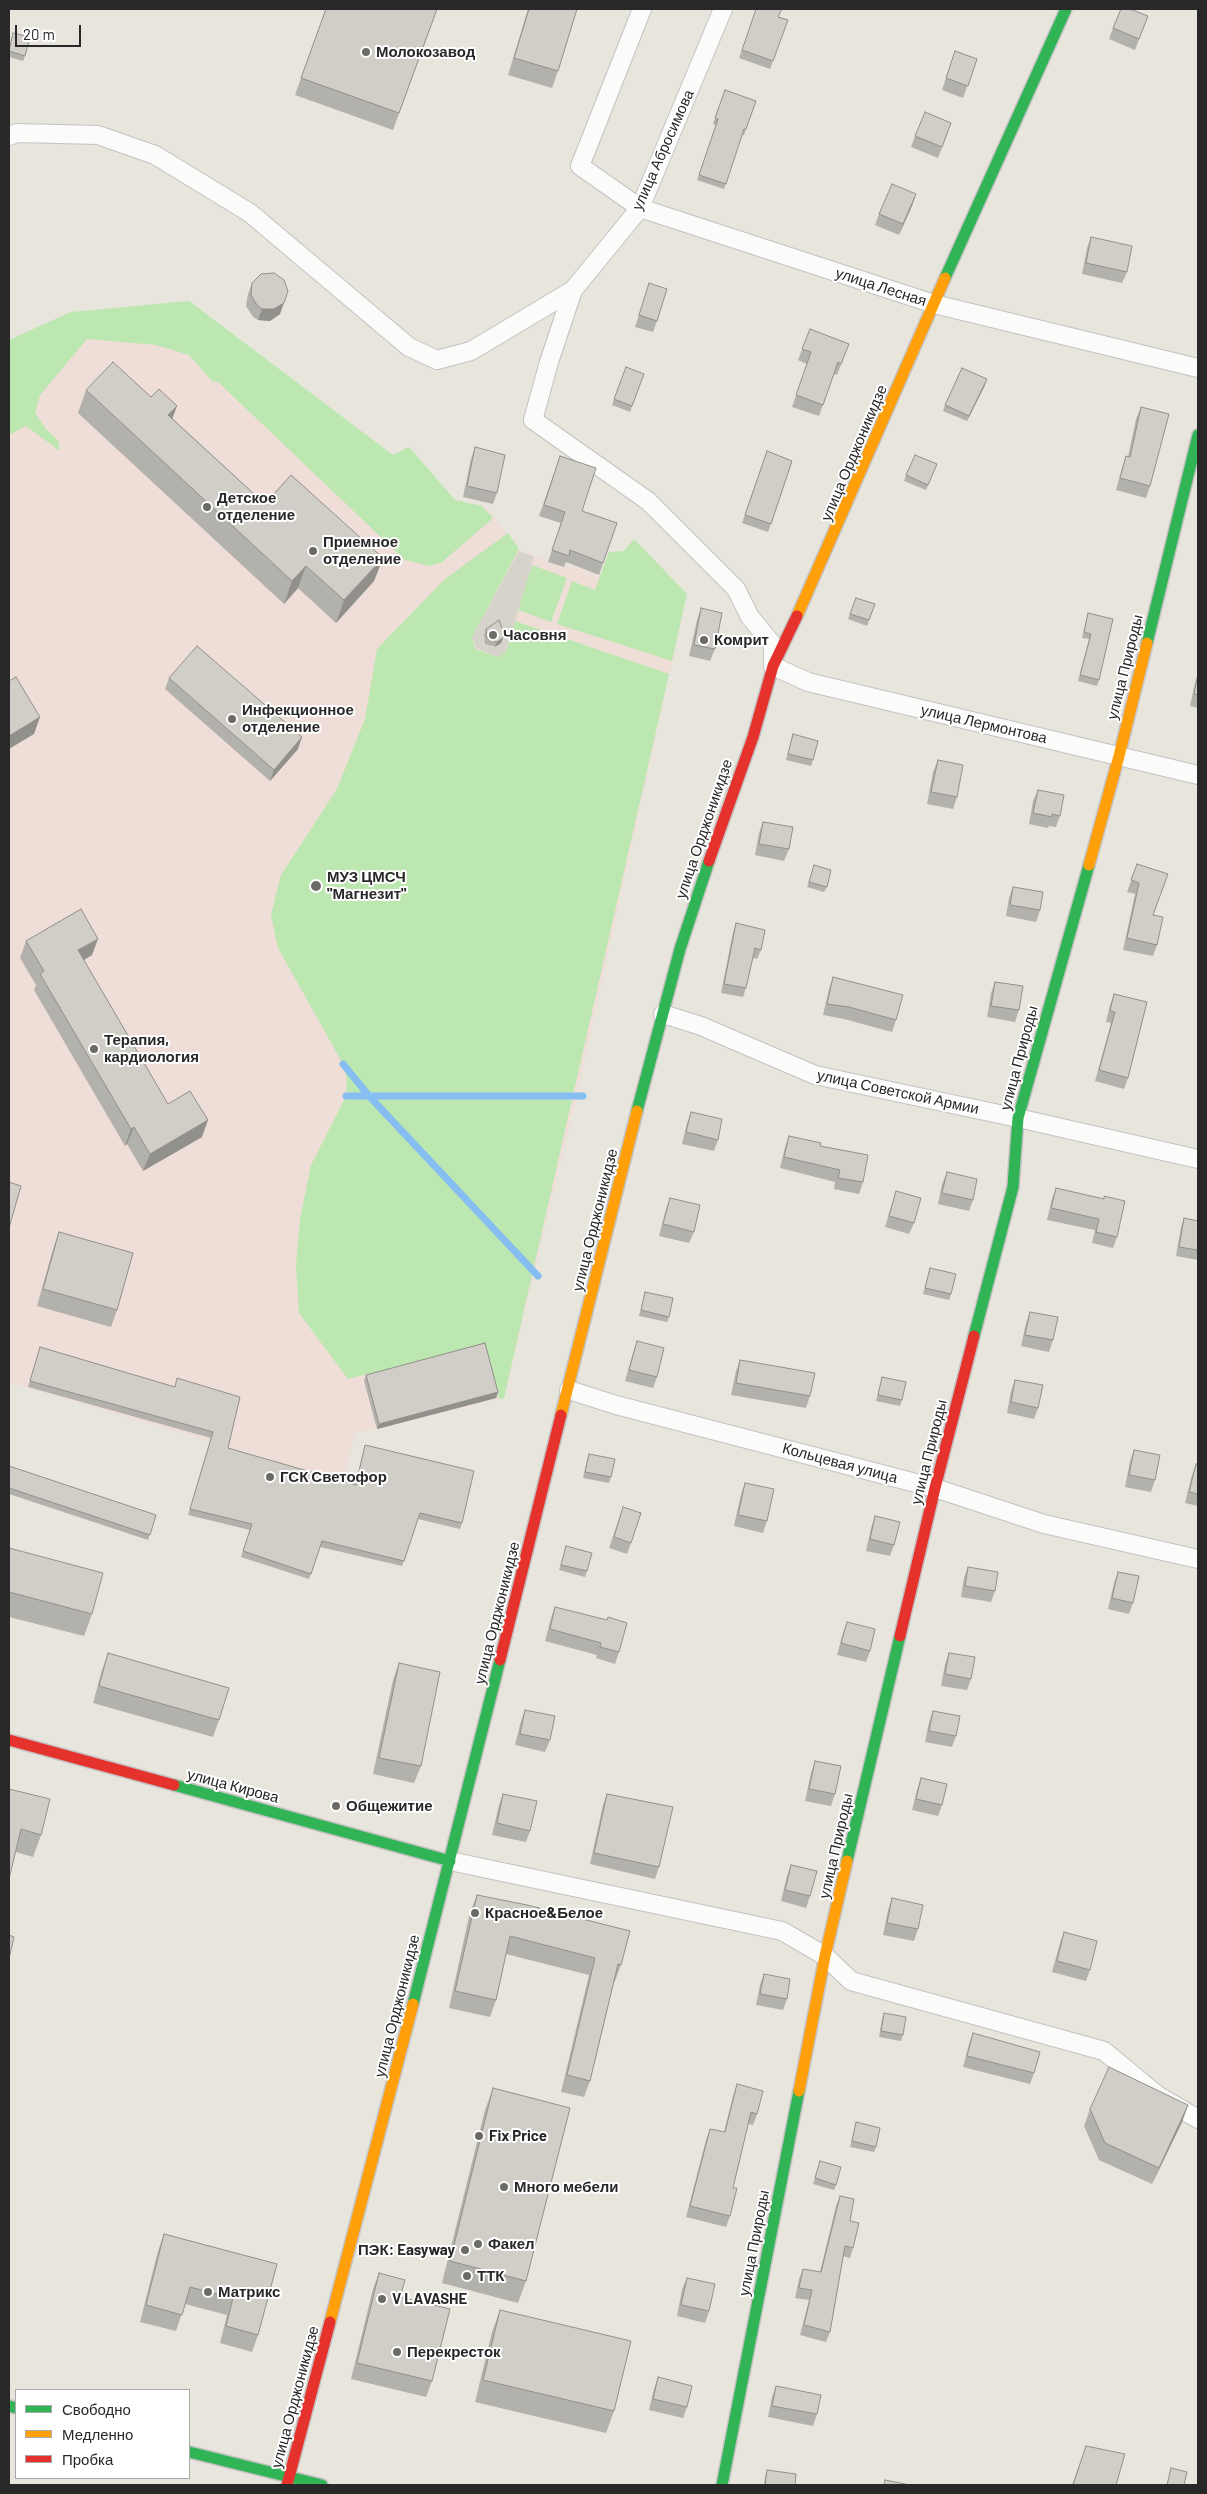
<!DOCTYPE html>
<meta charset="utf-8">
<style>
body{margin:0}
#map{position:relative;width:1207px;height:2494px;overflow:hidden;background:#e7e5dc;font-family:Barlow,sans-serif}
canvas{display:block}
.frame{position:absolute;inset:0;border:10px solid #282828;pointer-events:none}
.legend{position:absolute;left:15px;top:2389px;width:175px;height:90px;box-sizing:border-box;background:#fff;border:1px solid #a9a9a9;margin:0;padding:6px 9px;list-style:none;font-size:15px;color:#282828}
.legend li{display:flex;align-items:center;gap:10px;height:25px}
.legend b{width:25px;border:1px solid #a9a9a9}
.scale{position:absolute;left:15px;top:25px;width:66px;height:22px;box-sizing:border-box;border:2px solid #282828;border-top:0;padding-left:6px;font-size:15px;line-height:18px;white-space:nowrap;color:#282828;-webkit-text-stroke:4px #fff;paint-order:stroke}
</style>
<div id="map">
<canvas width="1207" height="2494"></canvas>
<div class="frame"></div>
<ul class="legend">
<li><b style="height:6px;background:#30b455"></b>Свободно</li>
<li><b style="height:6px;background:#ff9f0a"></b>Медленно</li>
<li><b style="height:6px;background:#e5322d"></b>Пробка</li>
</ul>
<div class="scale">20 m</div>
</div>
<script>
const c = document.querySelector('canvas').getContext('2d');
c.lineJoin = 'round';
function paint(path, color) {
  c.fillStyle = color;
  c.fill(path, 'evenodd');
}
function shape(rows) {
  const path = new Path2D();
  for (const r of rows) {
    path.moveTo(r[0], r[1]);
    for (let i = 2; i < r.length; i += 2) path.lineTo(r[i], r[i + 1]);
  }
  return path;
}
function stroke(path, color, width, dash) {
  c.strokeStyle = color;
  c.lineWidth = width;
  c.lineCap = dash ? 'butt' : 'round';
  c.setLineDash(dash || []);
  c.stroke(path);
}
function label(font, color, halo, rows, align = 'center') {
  c.font = font + ' Barlow,sans-serif';
  c.lineWidth = 4;
  c.setLineDash([]);
  c.textBaseline = 'middle';
  c.strokeStyle = halo;
  c.fillStyle = color;
  for (const [text, x, y, turn = 0] of rows) {
    c.save();
    c.translate(x, y);
    c.rotate((+turn || 0) * Math.PI / 180);
    c.textAlign = isNaN(turn) ? turn : align;
    if (halo) c.strokeText(text, 0, 0);
    c.fillText(text, 0, 0);
    c.restore();
  }
}
const medical = shape([
 [189,301,350,427,455,500,487,507,519,549,565,568,566,564,600,576,609,552,624,551,634,539,687,594,576,1099,504,1398,355,1433,344,1481,9,1382,9,340,71,312]
]);
const green = shape([
 [189,301,393,455,409,447,455,500,482,506,493,518,441,563,430,566,405,560,218,382,213,382,189,355,156,345,87,339,40,395,35,413,46,429,58,440,60,451,26,426,9,435,9,340,71,312],
 [508,533,519,549,472,637,475,649,498,657,506,652,515,621,669,674,504,1398,499,1399,484,1345,348,1379,299,1313,296,1265,300,1219,311,1165,346,1096,347,1079,343,1064,278,948,271,915,281,875,337,789,365,719,377,649,444,580],
 [634,539,687,594,672,661,557,624,572,581,595,590,609,552,624,551],
 [532,565,567,578,551,622,518,610]
]);
const plaza = shape([
 [519,551,534,557,506,651,498,657,476,648,472,637],
 [496,621,501,624,499,632,502,641,498,646,492,647,485,642,484,637,492,629]
]);
const stream = shape([
 [343,1064,369,1096,538,1276],
 [346,1096,583,1096]
]);
const street = shape([
 [642,9,580,166,640,208,934,304,1198,368],
 [723,9,640,208,573,290,549,362,533,420,648,501,736,589,750,617,773,645,773,666,808,682,1198,775],
 [9,136,17,133,98,135,155,155,250,213,409,347,437,360,471,351,573,290],
 [663,1014,701,1026,815,1075,1018,1118,1198,1159],
 [569,1390,616,1405,935,1488,1044,1524,1198,1559],
 [450,1861,782,1931,825,1956,851,1981,1104,2051,1157,2095,1198,2119]
]);
const fast = shape([
 [945,278,1066,9],
 [1147,643,1198,435],
 [637,1111,680,949,709,861],
 [974,1336,1013,1187,1018,1118,1089,865],
 [174,1785,450,1861],
 [847,1861,900,1636],
 [413,2004,500,1660],
 [9,2406,16,2408],
 [189,2452,322,2485],
 [722,2485,799,2091]
]);
const slow = shape([
 [797,616,945,278],
 [1089,865,1119,756,1147,643],
 [561,1415,637,1111],
 [799,2091,825,1956,847,1861],
 [330,2322,413,2004]
]);
const jam = shape([
 [709,861,753,737,773,666,797,616],
 [900,1636,935,1488,974,1336],
 [500,1660,561,1415],
 [9,1740,174,1785],
 [287,2485,330,2322]
]);
const wall = shape([
 [326,9,437,9,393,130,295,95],
 [528,9,577,9,558,71,552,88,508,75],
 [756,9,788,20,770,69,739,58],
 [1148,16,1135,50,1109,39,1113,28],
 [13,33,25,56,23,61,9,57,9,47],
 [955,51,977,59,963,98,942,90],
 [725,90,756,101,744,135,742,135,724,189,697,180,716,125,713,124],
 [947,134,938,158,911,147,915,136],
 [916,194,899,235,875,225,879,214],
 [1091,237,1127,272,1122,283,1082,274,1087,248],
 [252,283,280,314,270,321,258,320,253,317,246,306,248,294],
 [649,283,657,321,653,332,635,327],
 [810,329,849,344,837,375,834,374,819,416,792,407,807,364,798,360],
 [626,367,644,374,630,412,612,405],
 [985,385,967,421,943,411,945,405],
 [86,390,172,418,265,504,383,558,374,581,336,623,298,588,284,604,78,413],
 [1141,407,1150,486,1146,498,1116,490,1122,468,1126,456,1128,457,1136,419],
 [475,447,497,493,493,504,463,497,471,459],
 [767,451,792,461,768,532,742,523],
 [560,456,582,511,617,523,599,575,566,562,564,567,548,562,561,523,539,516],
 [937,464,926,490,904,481,906,475],
 [856,598,875,604,867,626,848,619],
 [701,608,715,649,710,661,689,656,697,620],
 [1088,613,1099,680,1097,686,1078,681,1089,639,1082,638],
 [486,629,503,638,501,643,495,647,485,644,484,635],
 [1198,673,1198,708,1190,706,1195,683],
 [169,678,298,749,270,781,165,689],
 [793,734,813,760,811,766,786,760],
 [938,760,957,797,953,809,927,804,933,772],
 [1038,790,1060,816,1056,827,1049,826,1048,828,1029,824,1033,801],
 [763,822,789,849,784,861,755,855,759,833],
 [1137,864,1157,945,1153,956,1123,950,1135,894,1127,892],
 [814,865,827,887,824,892,807,887],
 [1013,887,1040,910,1036,922,1006,916,1009,898],
 [736,923,761,950,757,959,753,958,746,988,743,997,721,993,733,932],
 [26,941,92,955,84,960,168,1104,202,1137,143,1171,127,1144,125,1146,34,990,36,985,20,958],
 [833,977,896,1020,892,1032,844,1019,823,1015,829,989],
 [995,982,1019,1010,1015,1022,987,1017,991,993],
 [1114,994,1128,1078,1124,1089,1095,1081,1111,1023,1106,1022,1110,1005],
 [691,1112,718,1140,714,1151,682,1144,687,1123],
 [789,1136,820,1146,863,1182,859,1194,834,1189,835,1182,780,1168,785,1147],
 [947,1172,973,1200,969,1211,938,1204,942,1184],
 [1056,1188,1103,1199,1117,1237,1113,1248,1092,1243,1095,1230,1047,1220,1052,1199],
 [896,1191,914,1223,909,1234,885,1227],
 [670,1198,694,1232,689,1243,659,1236,666,1209],
 [1184,1218,1198,1221,1198,1260,1176,1256,1181,1227],
 [59,1232,117,1310,111,1327,37,1306,53,1249],
 [930,1268,951,1294,949,1300,923,1294],
 [645,1292,669,1317,667,1322,639,1316],
 [1030,1312,1053,1340,1049,1352,1021,1346,1026,1323],
 [637,1341,657,1377,653,1388,625,1381,633,1353],
 [40,1347,174,1387,228,1448,355,1485,365,1445,462,1523,460,1529,418,1519,402,1566,320,1547,309,1579,241,1557,250,1530,188,1515,211,1438,28,1387],
 [740,1360,810,1396,806,1408,731,1395,736,1371],
 [366,1375,498,1392,496,1398,377,1429,364,1381],
 [882,1377,902,1400,900,1406,876,1401],
 [1015,1380,1038,1408,1034,1419,1007,1413,1011,1391],
 [1134,1450,1155,1480,1151,1492,1125,1487,1130,1461],
 [589,1454,611,1477,609,1483,583,1478,587,1460],
 [1196,1464,1198,1464,1198,1506,1185,1503,1192,1475],
 [9,1466,156,1515,148,1540,9,1494],
 [745,1483,767,1521,763,1533,734,1526,741,1494],
 [623,1507,631,1543,627,1554,609,1548],
 [875,1516,894,1545,890,1556,866,1551,871,1528],
 [566,1546,587,1571,585,1577,559,1570],
 [9,1548,92,1614,84,1636,9,1617],
 [968,1567,995,1591,991,1602,961,1597,964,1578],
 [1118,1572,1133,1603,1129,1614,1108,1609,1114,1583],
 [555,1607,607,1620,619,1652,615,1664,596,1658,597,1655,545,1641,551,1618],
 [847,1622,870,1651,866,1662,837,1655,843,1633],
 [108,1653,219,1720,213,1737,93,1703,102,1670],
 [949,1653,971,1679,967,1690,941,1686,945,1664],
 [399,1663,421,1766,414,1783,373,1774,393,1680],
 [525,1710,550,1740,545,1752,515,1745,521,1721],
 [933,1711,956,1736,952,1747,925,1742,929,1722],
 [815,1761,835,1794,831,1806,805,1801,811,1773],
 [921,1778,942,1805,938,1816,912,1810,917,1790],
 [9,1789,41,1835,33,1857,16,1852],
 [503,1794,530,1831,526,1842,492,1835,499,1805],
 [607,1794,659,1867,655,1879,590,1864,603,1805],
 [791,1865,810,1896,806,1908,781,1901,787,1876],
 [477,1895,621,1965,615,1981,614,1981,590,2081,584,2097,561,2092,589,1975,506,1954,496,2000,490,2017,449,2008,470,1912],
 [892,1898,918,1929,914,1941,883,1935,888,1910],
 [1064,1932,1090,1970,1086,1981,1052,1972,1060,1943],
 [764,1974,787,1999,783,2010,756,2005,760,1985],
 [884,2013,903,2035,901,2041,879,2037,882,2019],
 [973,2033,1034,2073,1030,2084,963,2067,969,2044],
 [737,2084,757,2114,753,2125,748,2124,733,2188,730,2216,726,2227,686,2217,706,2140,710,2129,724,2132,733,2096],
 [493,2088,526,2281,518,2303,442,2283,485,2110],
 [1188,2105,1182,2122,1152,2184,1099,2160,1084,2126,1090,2109],
 [856,2122,876,2147,874,2152,850,2147],
 [820,2161,836,2185,834,2190,813,2184],
 [840,2196,850,2221,853,2248,850,2258,843,2256,830,2332,826,2342,800,2335,809,2300,795,2298,799,2279,803,2269,820,2272,836,2206],
 [164,2234,277,2264,258,2335,252,2352,220,2343,227,2315,185,2304,176,2331,140,2322,158,2251],
 [379,2273,400,2297,432,2381,426,2397,351,2379,373,2289],
 [687,2278,709,2311,705,2323,677,2316,682,2289],
 [500,2310,614,2411,606,2433,475,2402,492,2332],
 [658,2377,687,2407,683,2418,649,2410,654,2389],
 [776,2386,817,2414,813,2426,768,2417,772,2397],
 [1086,2446,1116,2485,1072,2485],
 [767,2470,795,2485,764,2485,765,2476]
]);
const shadedWall = shape([
 [916,194,912,206,899,235,903,224],
 [284,303,280,314,270,321,258,320,262,309],
 [987,379,985,385,967,421,969,416],
 [177,406,169,428,168,415],
 [383,558,374,581,336,623,344,600],
 [306,566,298,588,284,604,292,581],
 [503,638,501,643,495,647,497,642],
 [40,717,34,734,9,749,9,736],
 [302,737,298,749,270,781,274,770],
 [98,939,92,955,72,967,78,950],
 [208,1120,202,1137,143,1171,150,1154],
 [134,1127,127,1144,125,1146,131,1129],
 [498,1392,496,1398,377,1429,379,1424],
 [1188,2105,1182,2122,1152,2184,1159,2168]
]);
const building = shape([
 [326,9,437,9,399,113,301,78,326,9],
 [529,9,577,9,558,71,514,58,529,9],
 [756,9,782,9,778,17,788,20,773,61,742,50,756,9],
 [1121,9,1130,9,1148,16,1139,39,1113,28,1121,9],
 [13,33,30,37,25,56,9,51,13,33],
 [955,51,977,59,968,86,946,78,955,51],
 [725,90,756,101,746,129,744,129,726,184,699,175,718,119,715,118,725,90],
 [925,112,951,123,942,147,915,136,925,112],
 [892,184,916,194,903,224,879,214,892,184],
 [1091,237,1132,246,1127,272,1086,263,1091,237],
 [274,273,284,280,288,291,284,303,274,309,262,309,257,305,251,295,252,283,261,274,274,273],
 [649,283,667,289,657,321,639,315,649,283],
 [810,329,849,344,841,364,838,362,823,405,796,395,811,352,802,349,810,329],
 [113,362,151,397,159,389,177,406,168,415,265,504,291,475,383,558,344,600,306,566,292,581,86,390,113,362],
 [626,367,644,374,632,406,614,399,626,367],
 [962,368,987,379,969,416,945,405,962,368],
 [1141,407,1169,414,1150,486,1120,478,1126,456,1130,457,1141,407],
 [475,447,505,455,497,493,467,486,475,447],
 [767,451,792,461,771,524,745,515,767,451],
 [915,455,937,464,928,485,906,475,915,455],
 [560,456,596,468,582,511,617,523,603,563,570,550,569,556,552,550,565,512,544,505,560,456],
 [856,598,875,604,869,620,850,614,856,598],
 [701,608,722,613,715,649,694,645,701,608],
 [1088,613,1113,619,1099,680,1080,675,1091,634,1084,632,1088,613],
 [499,620,504,633,503,638,497,642,487,638,486,629,499,620],
 [197,646,302,737,274,770,169,678,197,646],
 [1198,674,1198,695,1194,694,1198,674],
 [16,677,40,717,9,736,9,681,16,677],
 [793,734,818,741,813,760,788,754,793,734],
 [938,760,963,765,957,797,931,792,938,760],
 [1038,790,1064,795,1060,816,1052,814,1052,817,1033,813,1038,790],
 [763,822,793,827,789,849,759,844,763,822],
 [1137,864,1168,874,1153,915,1163,917,1157,945,1127,938,1139,883,1131,880,1137,864],
 [814,865,831,870,827,887,809,882,814,865],
 [1013,887,1043,892,1040,910,1010,905,1013,887],
 [81,909,98,939,78,950,168,1104,190,1091,208,1120,150,1154,134,1127,131,1129,40,974,44,971,26,941,81,909],
 [736,923,765,930,761,950,755,948,746,988,724,984,736,923],
 [833,977,903,995,896,1020,849,1007,827,1004,833,977],
 [995,982,1023,986,1019,1010,991,1006,995,982],
 [1114,994,1147,1002,1128,1078,1099,1070,1115,1012,1110,1011,1114,994],
 [691,1112,722,1119,718,1140,686,1132,691,1112],
 [789,1136,821,1143,820,1146,868,1155,863,1182,838,1178,840,1170,784,1157,789,1136],
 [947,1172,977,1179,973,1200,942,1193,947,1172],
 [9,1182,21,1186,9,1228,9,1182],
 [1056,1188,1104,1199,1104,1196,1125,1201,1117,1237,1096,1232,1099,1219,1051,1208,1056,1188],
 [896,1191,921,1198,914,1223,889,1216,896,1191],
 [670,1198,700,1205,694,1232,663,1224,670,1198],
 [1184,1218,1198,1221,1198,1250,1179,1247,1184,1218],
 [59,1232,133,1253,117,1310,43,1289,59,1232],
 [930,1268,956,1274,951,1294,925,1288,930,1268],
 [645,1292,673,1298,669,1317,641,1310,645,1292],
 [1030,1312,1058,1317,1053,1340,1025,1335,1030,1312],
 [637,1341,664,1348,657,1377,629,1370,637,1341],
 [485,1343,498,1392,379,1424,366,1375,485,1343],
 [40,1347,175,1387,177,1378,240,1397,228,1448,356,1485,365,1445,474,1471,462,1523,420,1513,404,1561,322,1541,311,1574,243,1551,252,1524,190,1509,213,1432,30,1381,40,1347],
 [740,1360,815,1373,810,1396,736,1383,740,1360],
 [882,1377,906,1382,902,1400,878,1395,882,1377],
 [1015,1380,1043,1385,1038,1408,1011,1402,1015,1380],
 [1134,1450,1160,1455,1155,1480,1129,1475,1134,1450],
 [589,1454,615,1459,611,1477,585,1472,589,1454],
 [1196,1464,1198,1464,1198,1494,1189,1492,1196,1464],
 [9,1466,156,1515,150,1535,9,1488,9,1466],
 [745,1483,774,1489,767,1521,738,1515,745,1483],
 [623,1507,641,1513,631,1543,614,1537,623,1507],
 [875,1516,900,1522,894,1545,870,1539,875,1516],
 [566,1546,592,1553,587,1571,561,1565,566,1546],
 [9,1548,103,1573,92,1614,9,1592,9,1548],
 [968,1567,998,1572,995,1591,965,1586,968,1567],
 [1118,1572,1139,1576,1133,1603,1112,1598,1118,1572],
 [555,1607,607,1620,608,1617,627,1623,619,1652,600,1647,601,1643,550,1629,555,1607],
 [847,1622,875,1629,870,1651,841,1643,847,1622],
 [108,1653,229,1688,219,1720,99,1686,108,1653],
 [949,1653,975,1657,971,1679,945,1674,949,1653],
 [399,1663,440,1672,421,1766,379,1758,399,1663],
 [525,1710,555,1716,550,1740,520,1734,525,1710],
 [933,1711,960,1716,956,1736,929,1731,933,1711],
 [815,1761,841,1766,835,1794,809,1789,815,1761],
 [921,1778,947,1784,942,1805,916,1799,921,1778],
 [9,1789,50,1799,41,1835,21,1829,9,1879,9,1789],
 [503,1794,537,1801,530,1831,497,1823,503,1794],
 [607,1794,673,1807,659,1867,594,1853,607,1794],
 [791,1865,817,1871,810,1896,785,1890,791,1865],
 [477,1895,527,1905,630,1931,621,1965,618,1964,590,2081,567,2075,595,1958,510,1936,496,2000,455,1991,477,1895],
 [892,1898,923,1905,918,1929,887,1923,892,1898],
 [1064,1932,1097,1941,1090,1970,1057,1961,1064,1932],
 [9,1935,14,1937,9,1959,9,1935],
 [764,1974,790,1979,787,1999,760,1994,764,1974],
 [884,2013,906,2017,903,2035,881,2031,884,2013],
 [973,2033,1040,2052,1034,2073,967,2056,973,2033],
 [1109,2067,1188,2105,1159,2168,1105,2143,1090,2109,1109,2067],
 [737,2084,763,2091,757,2114,751,2112,733,2188,737,2188,730,2216,690,2206,710,2129,725,2132,737,2084],
 [493,2088,570,2108,526,2281,450,2261,493,2088],
 [856,2122,880,2128,876,2147,852,2141,856,2122],
 [820,2161,841,2167,836,2185,815,2178,820,2161],
 [840,2196,854,2199,850,2221,859,2223,853,2248,845,2246,830,2332,804,2325,812,2290,799,2288,803,2269,821,2272,840,2196],
 [164,2234,277,2264,258,2335,226,2326,233,2298,190,2287,182,2315,146,2305,164,2234],
 [379,2273,405,2280,400,2297,450,2309,432,2381,357,2363,379,2273],
 [687,2278,715,2284,709,2311,681,2305,687,2278],
 [500,2310,631,2341,614,2411,483,2380,500,2310],
 [658,2377,692,2386,687,2407,653,2399,658,2377],
 [776,2386,821,2395,817,2414,772,2406,776,2386],
 [1086,2446,1125,2454,1116,2485,1073,2485,1086,2446],
 [1171,2468,1187,2472,1184,2485,1167,2485,1171,2468],
 [767,2470,796,2474,795,2485,765,2485,767,2470],
 [885,2480,910,2485,884,2485,885,2480]
]);
const markers = [
 [366,52,5,"#6b6a67"],
 [207,507,5,"#6b6a67"],
 [313,551,5,"#6b6a67"],
 [493,635,5,"#6b6a67"],
 [704,640,5,"#6b6a67"],
 [232,719,5,"#6b6a67"],
 [316,886,6,"#6b6a67"],
 [94,1049,5,"#6b6a67"],
 [270,1477,5,"#6b6a67"],
 [336,1806,5,"#6b6a67"],
 [475,1913,5,"#6b6a67"],
 [479,2136,5,"#6b6a67"],
 [504,2187,5,"#6b6a67"],
 [478,2244,5,"#6b6a67"],
 [465,2250,5,"#6b6a67"],
 [467,2276,5,"#6b6a67"],
 [208,2292,5,"#6b6a67"],
 [382,2299,5,"#6b6a67"],
 [397,2352,5,"#6b6a67"]
];
const poiNames = [
 ["Молокозавод",376,52],
 ["Детское",217,498],
 ["отделение",217,515],
 ["Приемное",323,542],
 ["отделение",323,559],
 ["Часовня",503,635],
 ["Комрит",714,640],
 ["Инфекционное",242,710],
 ["отделение",242,727],
 ["МУЗ ЦМСЧ",327,877],
 ["\"Магнезит\"",327,894],
 ["Терапия,",104,1040],
 ["кардиология",104,1057],
 ["ГСК Светофор",280,1477],
 ["Общежитие",346,1806],
 ["Красное&Белое",485,1913],
 ["Fix Price",489,2136],
 ["Много мебели",514,2187],
 ["Факел",488,2244],
 ["ПЭК: Easyway",455,2250,"right"],
 ["ТТК",477,2276],
 ["Матрикс",218,2292],
 ["V LAVASHE",392,2299],
 ["Перекресток",407,2352]
];
const streetNames = [
 ["улица Абросимова",663,150,-66],
 ["улица Лесная",881,287,18],
 ["улица Орджоникидзе",854,453,-67],
 ["улица Природы",1125,667,-76],
 ["улица Лермонтова",984,724,13],
 ["улица Орджоникидзе",704,829,-71],
 ["улица Природы",1019,1058,-75],
 ["улица Советской Армии",898,1092,12],
 ["улица Орджоникидзе",595,1220,-76],
 ["улица Природы",929,1452,-76],
 ["Кольцевая улица",840,1463,15],
 ["улица Орджоникидзе",497,1613,-76],
 ["улица Кирова",233,1786,15],
 ["улица Природы",836,1846,-77],
 ["улица Орджоникидзе",397,2006,-76],
 ["улица Природы",754,2243,-79],
 ["улица Орджоникидзе",295,2397,-75]
];
paint(medical, '#efded7');
paint(green, '#bce7b1');
paint(plaza, '#d6d4ca');
stroke(stream, '#87bef2', 7);
stroke(street, '#c4c2c3', 20);
stroke(fast, '#c4c2c3', 14);
stroke(slow, '#c4c2c3', 14);
stroke(jam, '#c4c2c3', 14);
stroke(street, '#fbfbfa', 18);
stroke(fast, '#30b455', 11);
stroke(slow, '#ff9f0a', 11);
stroke(jam, '#e5322d', 11);
paint(wall, '#b3b1ab');
paint(shadedWall, '#92908b');
paint(building, '#d0cec7');
stroke(building, '#92908b', 1);
for (const [x, y, r, color] of markers) {
  const dot = new Path2D();
  dot.arc(x, y, r, 0, 2 * Math.PI);
  c.fillStyle = color;
  c.fill(dot);
  stroke(dot, '#fff', 2);
}
label('bold 15px', '#282828', '#fff', poiNames, 'left');
label('15px', '#282828', '#fff', streetNames);
</script>
